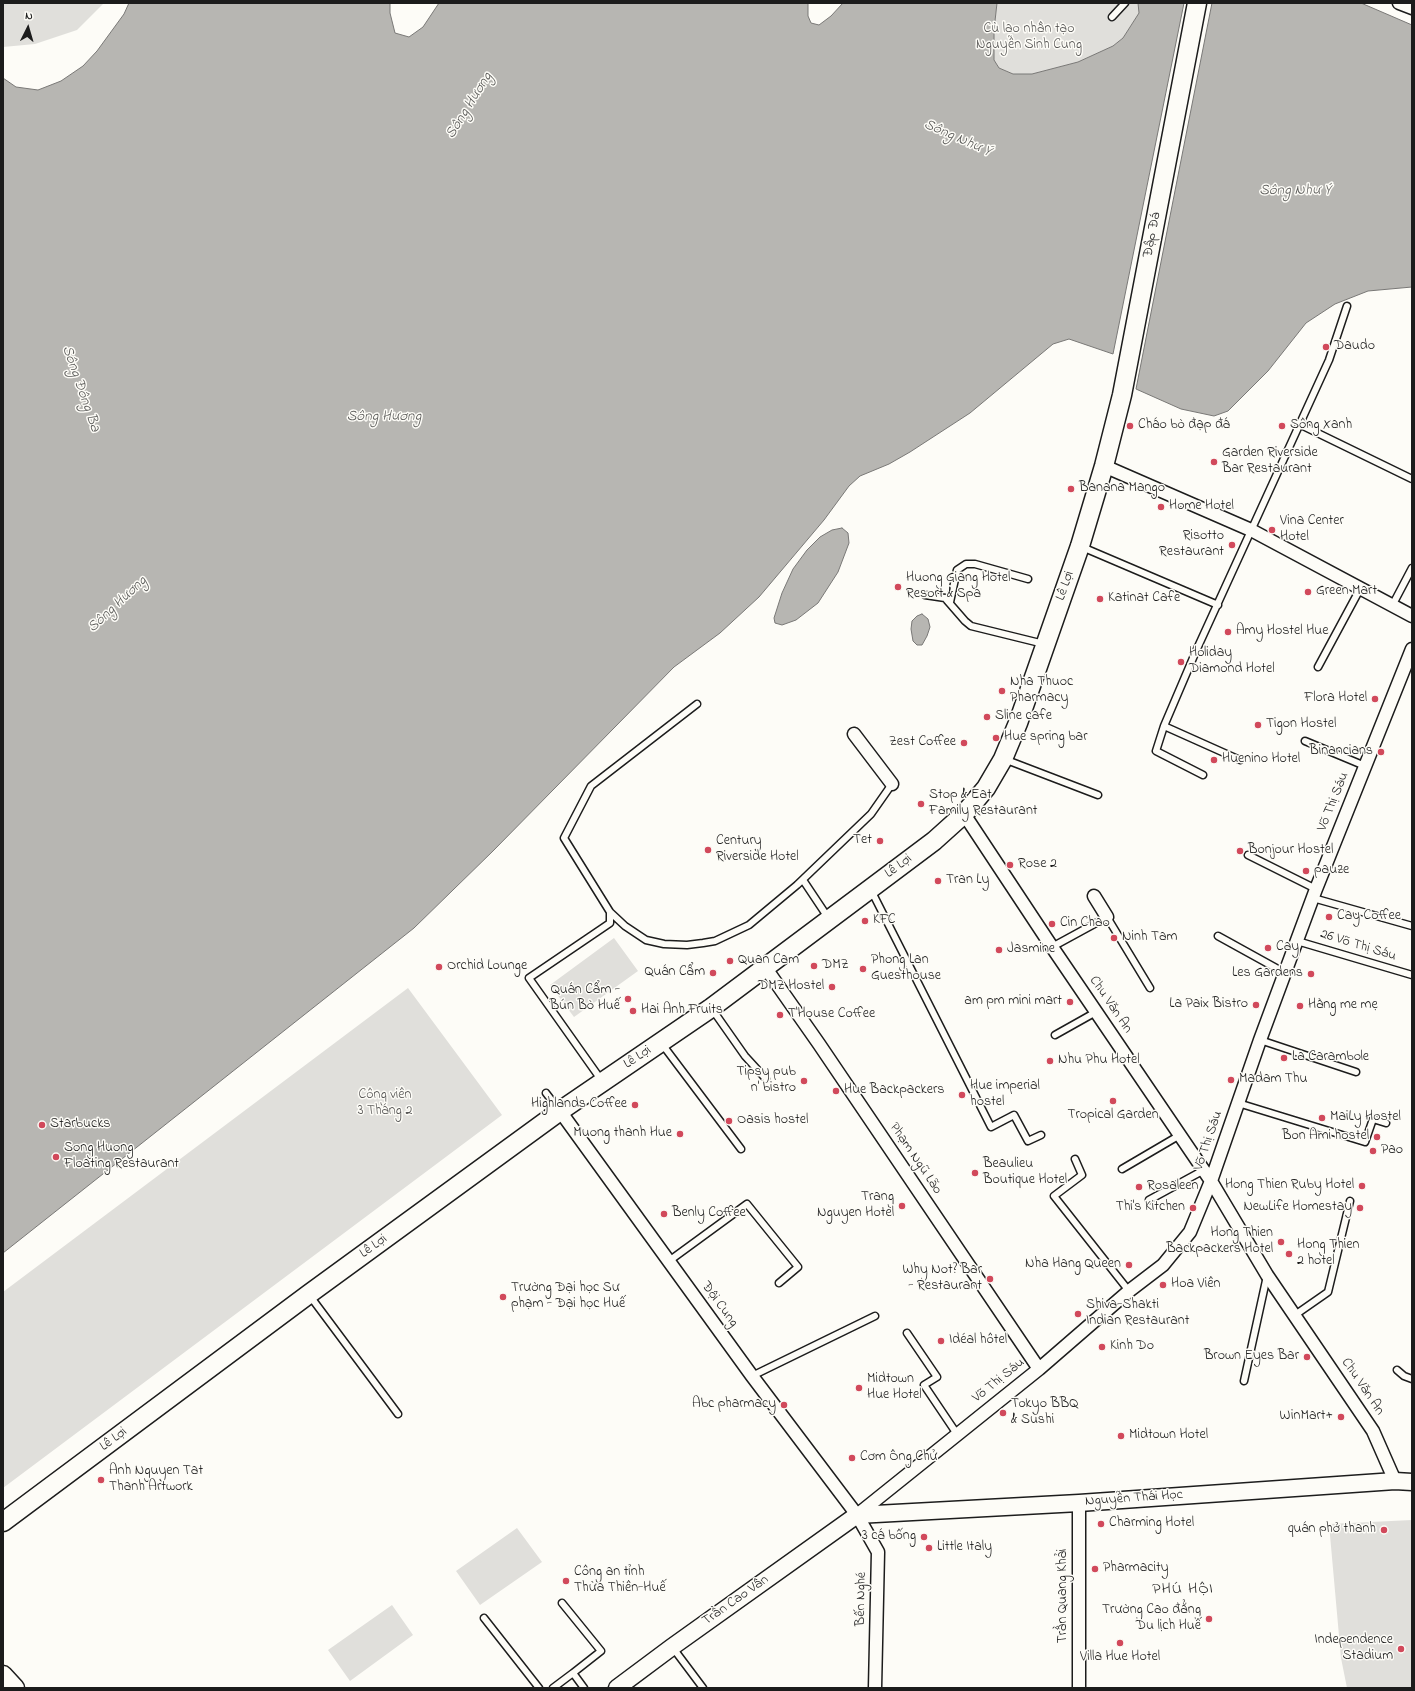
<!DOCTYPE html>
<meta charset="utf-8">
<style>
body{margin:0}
#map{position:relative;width:1415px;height:1691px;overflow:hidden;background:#fdfcf7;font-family:"Indie Flower",sans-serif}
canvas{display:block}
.frame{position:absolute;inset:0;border:4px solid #1c1c1c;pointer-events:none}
.north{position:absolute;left:8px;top:8px;width:40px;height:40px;-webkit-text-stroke:3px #fdfcf7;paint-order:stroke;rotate:5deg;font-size:11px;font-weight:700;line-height:16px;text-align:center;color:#1c1c1c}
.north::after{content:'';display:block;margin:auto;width:14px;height:18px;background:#1c1c1c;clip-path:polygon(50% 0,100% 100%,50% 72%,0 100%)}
</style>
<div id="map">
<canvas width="1415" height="1691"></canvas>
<div class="frame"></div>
<div class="north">N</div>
</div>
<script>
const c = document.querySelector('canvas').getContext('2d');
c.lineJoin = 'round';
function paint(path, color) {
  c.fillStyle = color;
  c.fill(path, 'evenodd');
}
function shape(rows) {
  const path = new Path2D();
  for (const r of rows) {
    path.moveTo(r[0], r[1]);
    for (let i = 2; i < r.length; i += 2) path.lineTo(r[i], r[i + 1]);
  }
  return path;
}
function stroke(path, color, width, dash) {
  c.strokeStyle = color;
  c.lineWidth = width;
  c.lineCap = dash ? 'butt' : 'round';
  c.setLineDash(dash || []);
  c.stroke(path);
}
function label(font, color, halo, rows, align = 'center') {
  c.font = font + ' "Indie Flower",sans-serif';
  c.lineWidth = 3;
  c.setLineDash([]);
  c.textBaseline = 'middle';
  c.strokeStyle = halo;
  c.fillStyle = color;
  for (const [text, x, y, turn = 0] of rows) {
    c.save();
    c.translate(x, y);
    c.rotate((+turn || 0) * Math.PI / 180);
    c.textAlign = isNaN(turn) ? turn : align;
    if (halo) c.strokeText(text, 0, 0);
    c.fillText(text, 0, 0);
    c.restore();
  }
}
const green = shape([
 [3,3,104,3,77,30,35,44,3,47],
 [997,3,1138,3,1139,13,1123,38,1113,46,1078,62,1032,74,1013,74,999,68,994,60,994,30],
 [614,938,638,971,574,1017,550,985],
 [408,988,502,1115,3,1488,3,1292],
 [1412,1520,1412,1688,1347,1688,1341,1658,1329,1524],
 [517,1528,542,1562,480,1605,456,1571],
 [392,1605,413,1635,350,1681,328,1650]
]);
const water = shape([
 [129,3,390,3,390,13,395,33,409,37,423,27,439,3,808,3,808,16,811,23,819,25,831,16,843,3,997,3,994,30,994,60,999,68,1013,74,1032,74,1078,62,1113,46,1123,38,1139,13,1138,3,1184,3,1113,354,1069,339,1053,344,970,413,910,452,889,464,860,476,849,486,824,520,759,597,720,633,674,667,493,851,414,928,3,1253,3,78,16,87,38,90,61,81,83,66,97,51,124,14,129,3],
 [1212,3,1361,3,1412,25,1412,287,1368,291,1335,304,1306,323,1268,371,1228,411,1214,416,1181,409,1136,389,1212,3],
 [842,528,848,533,849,543,838,572,818,603,796,620,782,625,775,623,774,618,782,593,793,569,807,550,820,537,832,530,842,528],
 [922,614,928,619,930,627,927,636,922,645,917,645,913,641,911,629,912,621,917,616,922,614]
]);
const service = shape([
 [1112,17,1125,3],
 [1299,424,1412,479],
 [1082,547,1218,605],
 [925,595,945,598,965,621,971,626,1044,644],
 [950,602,957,570,966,564,975,564,1028,579],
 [1392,606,1412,568],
 [1318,667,1360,589],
 [697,704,591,786,564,838,610,912,625,926,646,940,664,944,687,945,703,943,715,941,749,925,797,885,871,814,892,784],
 [1164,726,1240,760],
 [1305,741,1365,766],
 [1004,759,1098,795],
 [1203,775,1156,751,1164,726,1196,651,1329,360,1347,306],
 [1248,855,1316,889],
 [803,880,829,919],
 [871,890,991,1127,1014,1115,1028,1141,1041,1135],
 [1313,898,1412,926],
 [1218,936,1285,973],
 [1297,941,1412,975],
 [1052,947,1107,917,1150,988],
 [712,1009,745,1056,766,1079],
 [1055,1035,1096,1012],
 [1260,1040,1356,1072],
 [662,1044,741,1149],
 [602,1081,529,978,610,923,610,912],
 [546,1093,559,1110],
 [1238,1103,1365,1142,1373,1119,1386,1123],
 [1075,1159,1082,1175,1054,1196,1129,1291],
 [1122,1169,1180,1135],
 [1149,1200,1204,1170],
 [669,1261,747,1204,798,1267,779,1283],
 [310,1296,398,1414],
 [1295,1315,1328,1292,1350,1201],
 [907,1333,937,1377,924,1385,957,1434],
 [1397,1370,1404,1376,1412,1379],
 [752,1376,875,1316],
 [1244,1381,1267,1276],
 [562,1603,601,1651,573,1673],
 [484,1618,539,1688],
 [673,1648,703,1688],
 [553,1688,573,1673,584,1688]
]);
const minor = shape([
 [1399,3,1412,8],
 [1104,466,1251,530,1412,616],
 [854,734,892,784],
 [964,814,1052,947,1211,1181,1267,1275,1373,1431,1395,1481],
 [1094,896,1107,917],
 [765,967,819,1044,1039,1369],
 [560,1111,752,1376,857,1515,878,1552,875,1688],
 [857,1515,1039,1369,1129,1291,1163,1265,1190,1232,1211,1181,1260,1040,1316,889,1412,649],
 [1079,1688,1079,1503]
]);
const tertiary = shape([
 [617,1688,672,1647,857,1515,1079,1503,1395,1481,1412,1482]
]);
const secondary = shape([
 [3,1522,309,1294,560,1111,711,1008,870,889,934,841,964,814,986,788,1003,759,1018,723,1080,546,1104,466,1122,395,1197,3],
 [3,1675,15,1688]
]);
const markers = [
 [1326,347,4,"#d1495b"],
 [1130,426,4,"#d1495b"],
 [1282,426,4,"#d1495b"],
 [1214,462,4,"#d1495b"],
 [1071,489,4,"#d1495b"],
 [1161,507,4,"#d1495b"],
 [1272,530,4,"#d1495b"],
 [1232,545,4,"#d1495b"],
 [898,587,4,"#d1495b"],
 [1308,592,4,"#d1495b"],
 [1100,599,4,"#d1495b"],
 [1228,632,4,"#d1495b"],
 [1181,662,4,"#d1495b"],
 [1002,691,4,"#d1495b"],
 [1375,699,4,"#d1495b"],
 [987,717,4,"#d1495b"],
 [1258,725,4,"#d1495b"],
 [996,738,4,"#d1495b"],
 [964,743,4,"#d1495b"],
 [1381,752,4,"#d1495b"],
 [1214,760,4,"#d1495b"],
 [921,804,4,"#d1495b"],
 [880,841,4,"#d1495b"],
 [708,850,4,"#d1495b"],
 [1240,851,4,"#d1495b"],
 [1010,865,4,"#d1495b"],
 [1306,871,4,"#d1495b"],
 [938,881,4,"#d1495b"],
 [1329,917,4,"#d1495b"],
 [865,921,4,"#d1495b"],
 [1052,924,4,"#d1495b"],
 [1114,938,4,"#d1495b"],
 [1268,948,4,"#d1495b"],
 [999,950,4,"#d1495b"],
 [730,961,4,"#d1495b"],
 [814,966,4,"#d1495b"],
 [439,967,4,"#d1495b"],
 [863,969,4,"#d1495b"],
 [713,973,4,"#d1495b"],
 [1311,974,4,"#d1495b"],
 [832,987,4,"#d1495b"],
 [628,999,4,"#d1495b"],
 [1070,1002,4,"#d1495b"],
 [1256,1005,4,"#d1495b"],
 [1300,1006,4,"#d1495b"],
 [633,1011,4,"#d1495b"],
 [780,1015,4,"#d1495b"],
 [1284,1058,4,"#d1495b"],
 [1050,1061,4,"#d1495b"],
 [1231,1080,4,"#d1495b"],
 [804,1081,4,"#d1495b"],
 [836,1091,4,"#d1495b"],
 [962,1095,4,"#d1495b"],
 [1113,1101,4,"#d1495b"],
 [635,1105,4,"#d1495b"],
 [1322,1118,4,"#d1495b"],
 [729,1121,4,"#d1495b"],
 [42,1125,4,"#d1495b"],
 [680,1134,4,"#d1495b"],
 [1377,1137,4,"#d1495b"],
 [1373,1151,4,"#d1495b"],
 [56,1157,4,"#d1495b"],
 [975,1173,4,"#d1495b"],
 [1362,1186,4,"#d1495b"],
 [1139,1187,4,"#d1495b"],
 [902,1206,4,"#d1495b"],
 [1193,1208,4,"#d1495b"],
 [1360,1208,4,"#d1495b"],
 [664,1214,4,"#d1495b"],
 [1281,1242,4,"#d1495b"],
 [1289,1254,4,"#d1495b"],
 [1129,1265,4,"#d1495b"],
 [990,1279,4,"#d1495b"],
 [1163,1285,4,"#d1495b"],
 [503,1297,4,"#d1495b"],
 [1078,1314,4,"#d1495b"],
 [941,1341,4,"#d1495b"],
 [1102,1347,4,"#d1495b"],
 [1307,1357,4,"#d1495b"],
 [859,1388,4,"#d1495b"],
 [784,1405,4,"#d1495b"],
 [1003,1413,4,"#d1495b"],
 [1341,1417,4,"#d1495b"],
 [1121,1436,4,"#d1495b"],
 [852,1458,4,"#d1495b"],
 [101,1480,4,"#d1495b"],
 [1101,1524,4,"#d1495b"],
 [1384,1530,4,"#d1495b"],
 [924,1537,4,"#d1495b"],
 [929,1548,4,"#d1495b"],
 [1095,1569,4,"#d1495b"],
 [566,1581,4,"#d1495b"],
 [1209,1619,4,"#d1495b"],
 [1120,1643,4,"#d1495b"],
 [1401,1649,4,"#d1495b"]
];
const parkNames = [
 ["Cù lao nhân tạo",1029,30],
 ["Nguyễn Sinh Cung",1029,46],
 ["Công viên",385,1096],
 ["3 Tháng 2",385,1112]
];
const streetNames = [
 ["Đập Đá",1153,235,-79],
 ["Lê Lợi",1066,586,-71],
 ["Võ Thị Sáu",1334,802,-68],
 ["Lê Lợi",899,867,-37],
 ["26 Võ Thị Sáu",1358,946,17],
 ["Chu Văn An",1110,1005,56],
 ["Lê Lợi",638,1058,-34],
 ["Võ Thị Sáu",1209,1141,-71],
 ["Phạm Ngũ Lão",915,1159,56],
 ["Lê Lợi",374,1247,-36],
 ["Đội Cung",719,1305,54],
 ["Võ Thị Sáu",999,1381,-39],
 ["Chu Văn An",1362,1387,56],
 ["Lê Lợi",114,1440,-37],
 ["Nguyễn Thái Học",1134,1499,-4],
 ["Trần Quang Khải",1064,1596,-90],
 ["Bến Nghé",862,1599,-89],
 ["Trần Cao Vân",736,1601,-35]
];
const poiNames = [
 ["Daudo",1334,347],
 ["Cháo bò đạp đá",1138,426],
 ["Sông Xanh",1290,426],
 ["Garden Riverside",1222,454],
 ["Bar Restaurant",1222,470],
 ["Banana Mango",1079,489],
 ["Home Hotel",1169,507],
 ["Vina Center",1280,522],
 ["Hotel",1280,538],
 ["Risotto",1224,537,"right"],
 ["Restaurant",1224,553,"right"],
 ["Huong Giang Hotel",906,579],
 ["Resort & Spa",906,595],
 ["Green Mart",1316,592],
 ["Katinat Cafe",1108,599],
 ["Amy Hostel Hue",1236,632],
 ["Holiday",1189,654],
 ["Diamond Hotel",1189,670],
 ["Nha Thuoc",1010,683],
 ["Pharmacy",1010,699],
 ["Flora Hotel",1367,699,"right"],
 ["Sline cafe",995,717],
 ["Tigon Hostel",1266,725],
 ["Hue spring bar",1004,738],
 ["Zest Coffee",956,743,"right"],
 ["Binancians",1373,752,"right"],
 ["Huenino Hotel",1222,760],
 ["Stop & Eat",929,796],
 ["Family Restaurant",929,812],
 ["Tet",872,841,"right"],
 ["Century",716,842],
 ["Riverside Hotel",716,858],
 ["Bonjour Hostel",1248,851],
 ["Rose 2",1018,865],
 ["pauze",1314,871],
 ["Tran Ly",946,881],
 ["Cay Coffee",1337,917],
 ["KFC",873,921],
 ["Cin Chao",1060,924],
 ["Ninh Tam",1122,938],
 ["Cay",1276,948],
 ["Jasmine",1007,950],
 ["Quan Cam",738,961],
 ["Phong Lan",871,961],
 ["Guesthouse",871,977],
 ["DMZ",822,966],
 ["Orchid Lounge",447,967],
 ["Quán Cẩm",705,973,"right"],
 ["Les Gardens",1303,974,"right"],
 ["DMZ Hostel",824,987,"right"],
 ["Quán Cẩm -",620,991,"right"],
 ["Bún Bò Huế",620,1007,"right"],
 ["am pm mini mart",1062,1002,"right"],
 ["La Paix Bistro",1248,1005,"right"],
 ["Hàng me mẹ",1308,1006],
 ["Hai Anh Fruits",641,1011],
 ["T'House Coffee",788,1015],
 ["La Carambole",1292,1058],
 ["Nhu Phu Hotel",1058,1061],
 ["Tipsy pub",796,1073,"right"],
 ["n' bistro",796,1089,"right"],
 ["Madam Thu",1239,1080],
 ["Hue imperial",970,1087],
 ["hostel",970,1103],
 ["Hue Backpackers",844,1091],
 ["Highlands Coffee",627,1105,"right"],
 ["Tropical Garden",1113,1116,"center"],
 ["MaiLy Hostel",1330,1118],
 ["Oasis hostel",737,1121],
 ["Starbucks",50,1125],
 ["Muong thanh Hue",672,1134,"right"],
 ["Bon Ami hostel",1369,1137,"right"],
 ["Song Huong",64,1149],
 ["Floating Restaurant",64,1165],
 ["Pao",1381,1151],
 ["Beaulieu",983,1165],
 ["Boutique Hotel",983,1181],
 ["Hong Thien Ruby Hotel",1354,1186,"right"],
 ["Rosaleen",1147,1187],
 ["Trang",894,1198,"right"],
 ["Nguyen Hotel",894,1214,"right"],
 ["Thi's Kitchen",1185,1208,"right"],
 ["NewLife Homestay",1352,1208,"right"],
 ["Benly Coffee",672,1214],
 ["Hong Thien",1273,1234,"right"],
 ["Backpackers Hotel",1273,1250,"right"],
 ["Hong Thien",1297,1246],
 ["2 hotel",1297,1262],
 ["Nha Hang Queen",1121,1265,"right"],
 ["Why Not? Bar",982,1271,"right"],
 ["- Restaurant",982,1287,"right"],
 ["Hoa Viên",1171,1285],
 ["Trường Đại học Sư",511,1289],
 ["phạm - Đại học Huế",511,1305],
 ["Shiva-Shakti",1086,1306],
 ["Indian Restaurant",1086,1322],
 ["Idéal hôtel",949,1341],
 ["Kinh Do",1110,1347],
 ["Brown Eyes Bar",1299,1357,"right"],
 ["Midtown",867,1380],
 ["Hue Hotel",867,1396],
 ["Abc pharmacy",776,1405,"right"],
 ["Tokyo BBQ",1011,1405],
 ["& Sushi",1011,1421],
 ["WinMart+",1333,1417,"right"],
 ["Midtown Hotel",1129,1436],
 ["Cơm Ông Chử",860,1458],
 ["Anh Nguyen Tat",109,1472],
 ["Thanh Artwork",109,1488],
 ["Charming Hotel",1109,1524],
 ["quán phở thanh",1376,1530,"right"],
 ["3 cá bống",916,1537,"right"],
 ["Little Italy",937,1548],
 ["Pharmacity",1103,1569],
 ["Công an tỉnh",574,1573],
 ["Thừa Thiên-Huế",574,1589],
 ["Trường Cao đẳng",1201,1611,"right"],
 ["Du lịch Huế",1201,1627,"right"],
 ["Independence",1393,1641,"right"],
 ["Stadium",1393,1657,"right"],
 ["Villa Hue Hotel",1120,1658,"center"]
];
const waterNames = [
 ["Sông Hương",470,106,-58],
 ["Sông Như Ý",957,139,24],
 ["Sông Như Ý",1295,192],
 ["Sông Đông Ba",80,389,71],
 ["Sông Hương",384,418],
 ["Sông Hương",118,605,-43]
];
const quarterNames = [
 ["PHÚ HỘI",1183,1590]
];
paint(green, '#e0dfdb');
paint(water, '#b7b6b2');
stroke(water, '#797876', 1);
stroke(service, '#1c1c1c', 9);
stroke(minor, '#1c1c1c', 15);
stroke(tertiary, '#1c1c1c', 19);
stroke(secondary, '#1c1c1c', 21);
stroke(service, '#fdfcf7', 6);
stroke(minor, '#fdfcf7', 12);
stroke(tertiary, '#fdfcf7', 16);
stroke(secondary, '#fdfcf7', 18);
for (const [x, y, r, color] of markers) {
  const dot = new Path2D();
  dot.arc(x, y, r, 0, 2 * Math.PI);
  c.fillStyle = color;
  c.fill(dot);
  stroke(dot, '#fdfcf7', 1.5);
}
label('14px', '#575655', '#fdfcf7', parkNames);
label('14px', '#1c1c1c', '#fdfcf7', streetNames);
label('14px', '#1c1c1c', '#fdfcf7', poiNames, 'left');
label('italic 15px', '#5a5a58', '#fdfcf7', waterNames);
c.letterSpacing = '1px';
label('16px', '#1c1c1c', '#fdfcf7', quarterNames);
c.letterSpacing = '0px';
</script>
